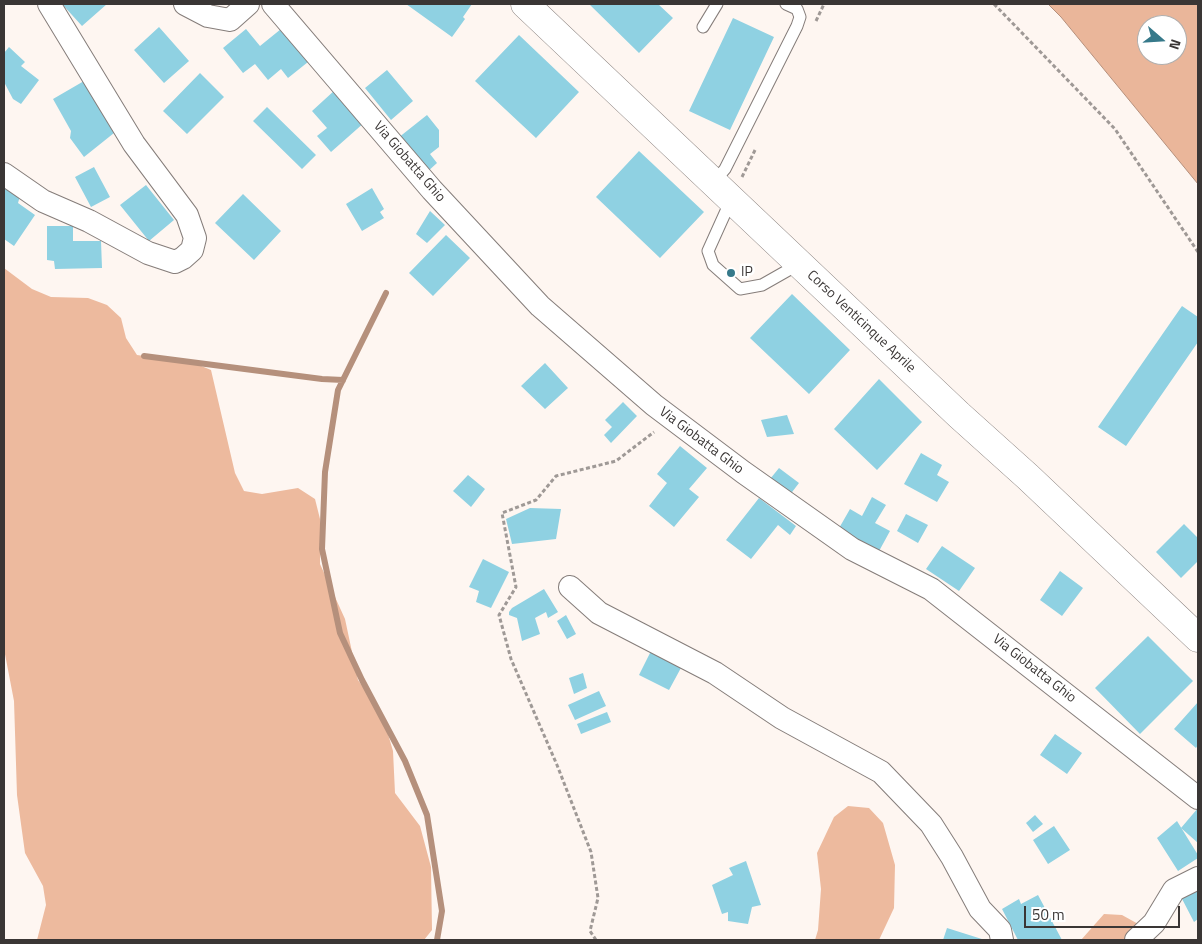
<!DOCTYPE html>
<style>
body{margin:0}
#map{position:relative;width:1202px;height:944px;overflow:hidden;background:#fef6f1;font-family:"Titillium Web",sans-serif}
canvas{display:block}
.frame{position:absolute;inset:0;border:5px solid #3a3635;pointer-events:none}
.north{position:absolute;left:1137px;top:15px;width:50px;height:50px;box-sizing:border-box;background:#fff;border:1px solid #b0afae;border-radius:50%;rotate:109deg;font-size:14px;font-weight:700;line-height:20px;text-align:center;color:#3a3635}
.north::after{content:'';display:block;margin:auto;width:18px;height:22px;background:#36798a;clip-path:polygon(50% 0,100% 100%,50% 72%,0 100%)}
.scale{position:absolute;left:1024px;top:906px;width:156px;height:22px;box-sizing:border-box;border:2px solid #3a3635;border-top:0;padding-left:6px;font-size:15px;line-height:18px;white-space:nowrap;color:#3a3635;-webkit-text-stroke:4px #fff;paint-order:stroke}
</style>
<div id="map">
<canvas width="1202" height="944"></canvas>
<div class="frame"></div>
<div class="north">N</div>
<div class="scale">50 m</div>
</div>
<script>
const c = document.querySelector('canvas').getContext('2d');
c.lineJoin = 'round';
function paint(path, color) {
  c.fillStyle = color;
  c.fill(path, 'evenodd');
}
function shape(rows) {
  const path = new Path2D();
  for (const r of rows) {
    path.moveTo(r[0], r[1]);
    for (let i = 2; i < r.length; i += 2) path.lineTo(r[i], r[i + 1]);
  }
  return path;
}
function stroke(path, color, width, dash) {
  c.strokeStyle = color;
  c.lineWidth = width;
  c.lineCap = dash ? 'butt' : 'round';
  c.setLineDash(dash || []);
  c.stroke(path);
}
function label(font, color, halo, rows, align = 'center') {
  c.font = font + ' "Titillium Web",sans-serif';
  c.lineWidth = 5;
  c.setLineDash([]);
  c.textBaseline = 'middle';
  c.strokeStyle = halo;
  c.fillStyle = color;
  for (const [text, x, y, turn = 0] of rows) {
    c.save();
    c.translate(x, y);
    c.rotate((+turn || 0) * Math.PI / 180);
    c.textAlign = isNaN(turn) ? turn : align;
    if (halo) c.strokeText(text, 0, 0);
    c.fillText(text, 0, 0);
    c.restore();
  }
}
const forest = shape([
 [4,268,32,289,51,297,88,298,107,305,121,318,126,338,137,355,194,363,211,370,235,473,244,491,262,494,298,488,315,499,320,519,320,564,345,619,358,680,382,714,393,751,395,793,420,826,431,867,432,930,424,940,37,940,46,905,43,886,25,853,17,795,14,701,4,649],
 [848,806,869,808,883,823,895,865,894,908,879,940,815,940,818,930,821,889,817,853,834,817],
 [1104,914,1122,915,1140,925,1139,940,1081,940]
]);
const water = shape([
 [1048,4,1198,4,1198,184,1061,17,1048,4],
 [1147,25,1177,25,1177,55,1147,55,1147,25]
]);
const stream = shape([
 [386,293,338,390,325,472,322,549,340,633,362,680,405,761,427,815,442,911,437,940],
 [144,356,322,379,343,380]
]);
const building = shape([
 [62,4,107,4,82,26],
 [406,4,472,4,463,17,465,19,452,37],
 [589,4,658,4,673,18,639,53],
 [733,18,774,37,730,130,689,111],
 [159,27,189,61,164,83,134,50],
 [246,29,260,46,281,29,308,62,288,78,281,69,268,80,255,64,243,73,223,48],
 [519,35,579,92,536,138,475,81],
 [9,47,25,62,21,66,39,80,21,104,13,99,4,82,4,53],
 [387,70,413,101,391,120,365,88],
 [200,73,224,97,187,134,163,111],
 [84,81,114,133,84,157,70,138,71,131,53,99],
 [335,90,365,122,331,152,317,136,327,128,312,111],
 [267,107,316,155,302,169,253,121],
 [427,115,439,130,439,147,430,154,437,163,426,173,398,138],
 [639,151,704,212,660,258,596,197],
 [94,167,110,197,91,207,75,177],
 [4,185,20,196,18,203,35,215,14,246,4,239],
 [146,185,174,220,149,241,120,205],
 [372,188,384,209,380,212,384,218,362,231,346,204],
 [243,194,281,231,254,260,215,223],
 [430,211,445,225,427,243,416,234],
 [47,226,73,226,73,241,101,241,102,268,55,269,54,261,47,260],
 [446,235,470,258,433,296,409,273],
 [792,294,850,350,809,394,750,338],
 [1182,306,1198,317,1198,342,1126,446,1098,427],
 [545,363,568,388,545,409,521,386],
 [879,379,922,422,877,470,834,429],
 [623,402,637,416,611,443,604,435,612,427,605,420],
 [787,415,794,434,767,437,761,420],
 [680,446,707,468,689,489,699,497,674,527,649,506,667,483,657,474],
 [921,453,942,465,937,475,949,482,937,502,904,484],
 [779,468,799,483,786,500,766,484],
 [468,475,485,489,471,507,453,491],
 [872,497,886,505,875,523,890,531,878,553,838,530,850,509,862,516],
 [759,498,796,526,790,535,778,525,751,559,726,540],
 [530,508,561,509,556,539,512,544,506,519],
 [906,514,928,525,918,543,897,531],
 [1184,524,1198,538,1198,561,1181,578,1156,552],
 [942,546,975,568,959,591,926,569],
 [483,559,509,572,491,608,476,602,479,591,469,587],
 [1060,571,1083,588,1062,616,1040,600],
 [544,589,558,612,548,618,546,612,535,618,540,634,522,641,517,618,509,615,509,612,512,608],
 [566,615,576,634,567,639,557,621],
 [1148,636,1193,681,1140,734,1095,688],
 [651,651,682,666,669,690,639,675],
 [583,673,587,688,574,694,569,678],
 [599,691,606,706,575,720,568,705],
 [1198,702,1198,745,1196,748,1174,729],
 [607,712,611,722,581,734,577,724],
 [1055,734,1082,753,1067,774,1040,755],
 [1198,808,1198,843,1181,828],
 [1035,815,1043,824,1033,832,1026,823],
 [1177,821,1198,855,1198,858,1178,871,1157,838],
 [1054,826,1070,850,1048,864,1033,840],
 [746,861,761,905,752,907,748,924,728,921,728,912,722,914,712,885,733,875,729,868],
 [1198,885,1198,919,1194,922,1180,895],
 [1038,895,1062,940,1018,940,1002,909,1019,899,1021,904],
 [947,928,985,940,943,940]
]);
const path = shape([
 [994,4,1115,129,1198,252],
 [816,21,824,4],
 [742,177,756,148],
 [596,940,590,931,598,898,591,852,557,765,511,659,499,615,516,587,502,513,536,500,556,476,616,461,654,432]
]);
const service = shape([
 [703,27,717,4],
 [713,183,725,169,797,26,800,17,797,9,786,4],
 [731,200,708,251,713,265,740,289,762,285,799,264]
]);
const minor = shape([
 [185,4,208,16,230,20,248,4],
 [273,4,432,190,540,306,654,405,743,472,852,549,931,589,1198,798],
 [4,174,43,201,89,221,148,253,175,262,183,258,192,250,195,238,187,215,134,144,49,4],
 [570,587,599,613,715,673,782,718,881,772,931,824,952,857,980,909,1000,930,1002,940],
 [1136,940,1154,923,1174,890,1198,878]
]);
const secondary = shape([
 [525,4,959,415,1028,477,1198,638]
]);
const markers = [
 [731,273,5,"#36798a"]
];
const streetNames = [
 ["Via Giobatta Ghio",409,162,49],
 ["Corso Venticinque Aprile",861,322,43],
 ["Via Giobatta Ghio",701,441,37],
 ["Via Giobatta Ghio",1034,669,38]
];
const poiNames = [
 ["IP",741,273]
];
paint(forest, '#edba9e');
paint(water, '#eab69a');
stroke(water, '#b5907c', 1);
stroke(stream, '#b5907c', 6);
paint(building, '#8fd1e2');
stroke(service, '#857d7a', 13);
stroke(minor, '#857d7a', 24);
stroke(secondary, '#857d7a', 29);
stroke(path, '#9f9996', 3, [4, 2.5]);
stroke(service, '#fff', 11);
stroke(minor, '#fff', 22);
stroke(secondary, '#fff', 28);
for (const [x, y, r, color] of markers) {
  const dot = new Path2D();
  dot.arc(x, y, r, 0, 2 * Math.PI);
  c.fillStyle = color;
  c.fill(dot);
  stroke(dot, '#fff', 2);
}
label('14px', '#3a3635', '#fff', streetNames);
label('14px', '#3a3635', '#fff', poiNames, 'left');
</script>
